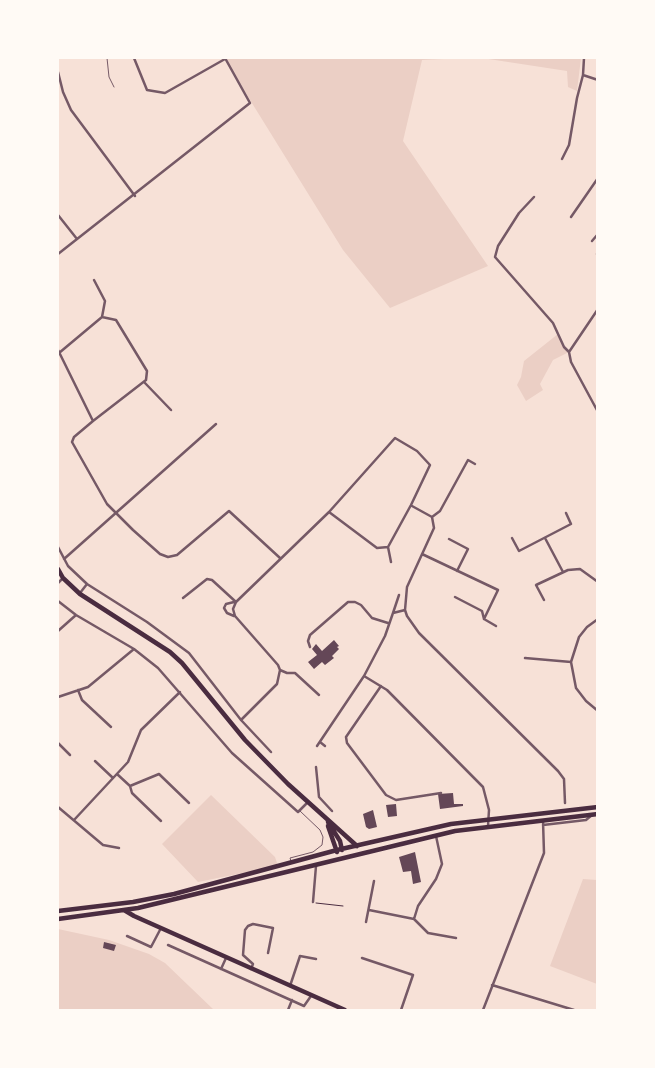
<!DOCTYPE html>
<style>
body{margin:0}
#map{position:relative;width:655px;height:1068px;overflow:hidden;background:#f7e1d7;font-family:Poppins,sans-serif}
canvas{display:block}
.frame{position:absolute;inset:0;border:59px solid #fffaf5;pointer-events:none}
</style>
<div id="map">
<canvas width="655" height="1068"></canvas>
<div class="frame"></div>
</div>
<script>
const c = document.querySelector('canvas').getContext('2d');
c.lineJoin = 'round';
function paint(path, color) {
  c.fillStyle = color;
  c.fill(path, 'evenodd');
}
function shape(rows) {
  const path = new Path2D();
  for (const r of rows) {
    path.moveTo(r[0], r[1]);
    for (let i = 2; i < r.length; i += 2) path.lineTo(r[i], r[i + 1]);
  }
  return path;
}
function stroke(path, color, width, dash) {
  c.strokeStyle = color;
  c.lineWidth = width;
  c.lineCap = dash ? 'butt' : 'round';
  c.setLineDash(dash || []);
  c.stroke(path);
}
const green = shape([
 [224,58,466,58,422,60,403,141,488,266,390,308,343,250],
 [482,58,581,58,577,91,568,87,567,71],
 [558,334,564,347,569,352,553,360,540,384,543,390,526,401,517,385,521,377,524,361],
 [211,795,275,857,278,866,198,882,162,844],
 [583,879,597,880,597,984,550,966],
 [58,929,109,940,149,954,165,963,214,1010,58,1010]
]);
const building = shape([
 [334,640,339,646,337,647,339,649,332,656,334,658,325,665,322,662,314,669,308,662,317,655,312,649,316,644,322,651],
 [453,793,454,804,463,804,463,806,440,809,438,794],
 [396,804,397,816,388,817,386,805],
 [373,810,377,827,369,829,366,827,363,814],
 [415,852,421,882,413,884,411,871,403,872,399,857],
 [104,942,116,945,114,951,103,948]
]);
const path = shape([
 [316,903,343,906]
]);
const service = shape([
 [107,58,109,77,114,87],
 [291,861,290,858,313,852,322,845,323,837,320,830,300,811]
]);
const minor = shape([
 [134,58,147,90,165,93,225,59],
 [58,72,63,92,71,110,135,196],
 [583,75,598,80],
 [562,159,569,145,577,98,583,75,584,58],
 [534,197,519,213,498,246,495,257,553,323,564,347,569,352,571,362,598,412],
 [58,215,77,239],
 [571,217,598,178],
 [592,241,598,234],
 [58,254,250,103,225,58],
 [597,254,598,254],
 [94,280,105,301,102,317],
 [58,350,93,421,74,437,72,442,107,504,133,530,160,554,168,557,177,555,229,511,280,558],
 [569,352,598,309],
 [59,353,102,317,116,320,147,371,146,380,93,421],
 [144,382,171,410],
 [412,506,432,517],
 [432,517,434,528,407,587,405,610,407,616,419,633,558,771,564,779,565,803],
 [432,517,440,511,468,460,475,464],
 [512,538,519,551,571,524,566,513],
 [545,538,563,572],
 [449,539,468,549,457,571],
 [58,547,68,566,87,584,80,593],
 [388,547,391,562],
 [422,554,498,590,484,619],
 [64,559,216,424],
 [58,583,63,578],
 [87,584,147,622,189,653,241,720,271,752],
 [455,597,482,611,484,619,496,626],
 [183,598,207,579,212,580,236,602],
 [544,600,536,585,568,570,580,569,598,582],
 [58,601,76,615,134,649,158,668,232,753,298,812,308,802],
 [234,602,226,604,224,608,227,613,234,616],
 [393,613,399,595],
 [598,619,587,627,579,637,571,662,576,688,586,701,598,711],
 [58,631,76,615],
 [310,647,308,641,310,635,348,602,355,602,361,605,372,618,388,623],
 [525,658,571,662],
 [280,670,287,673,295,673,319,695],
 [364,676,387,690,483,787,489,810,488,826],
 [381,686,346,737,347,743,386,795,396,800,441,793],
 [78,690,82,700,111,727],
 [58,697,88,687,134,649],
 [241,720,277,684,280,670,278,665,235,616,233,609,236,602,329,512,395,438,417,451,430,465,411,505,388,547,377,548,329,512],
 [320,742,325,746],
 [58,743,70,755],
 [317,746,364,676,385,636,393,613,405,610],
 [95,761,113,778],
 [316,767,319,797,332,811],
 [117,774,130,786,132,793,161,821],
 [130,786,159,774,189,803],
 [58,807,103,845,119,848],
 [74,820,128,762,141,730,180,692],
 [543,825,586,820,592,815],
 [313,902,316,866],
 [369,910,414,919,418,906,436,879,442,864,436,836],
 [414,919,428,933,456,938],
 [366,922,374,881],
 [127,936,151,947,161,928],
 [168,945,304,1006,311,996],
 [362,958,413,975,401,1010],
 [221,969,226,958],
 [251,969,253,964,243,955,245,930,248,926,253,924,273,928,268,953],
 [492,985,574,1010],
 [290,986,300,956,316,959],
 [288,1010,292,1000],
 [483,1010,544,853,543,821]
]);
const primary = shape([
 [58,569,63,578,80,594,170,652,182,663,245,740,288,784,357,846],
 [328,822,340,841,342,850],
 [328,826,337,852],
 [124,910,134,916,345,1010],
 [58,911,133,902,174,894,337,850,451,824,598,807],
 [58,919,138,908,455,831,598,814]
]);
paint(green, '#ebcfc5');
paint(building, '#644757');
stroke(path, '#4a2c40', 1);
stroke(service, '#755966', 1);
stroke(minor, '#755966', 2.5);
stroke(primary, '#4a2c40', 4.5);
</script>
